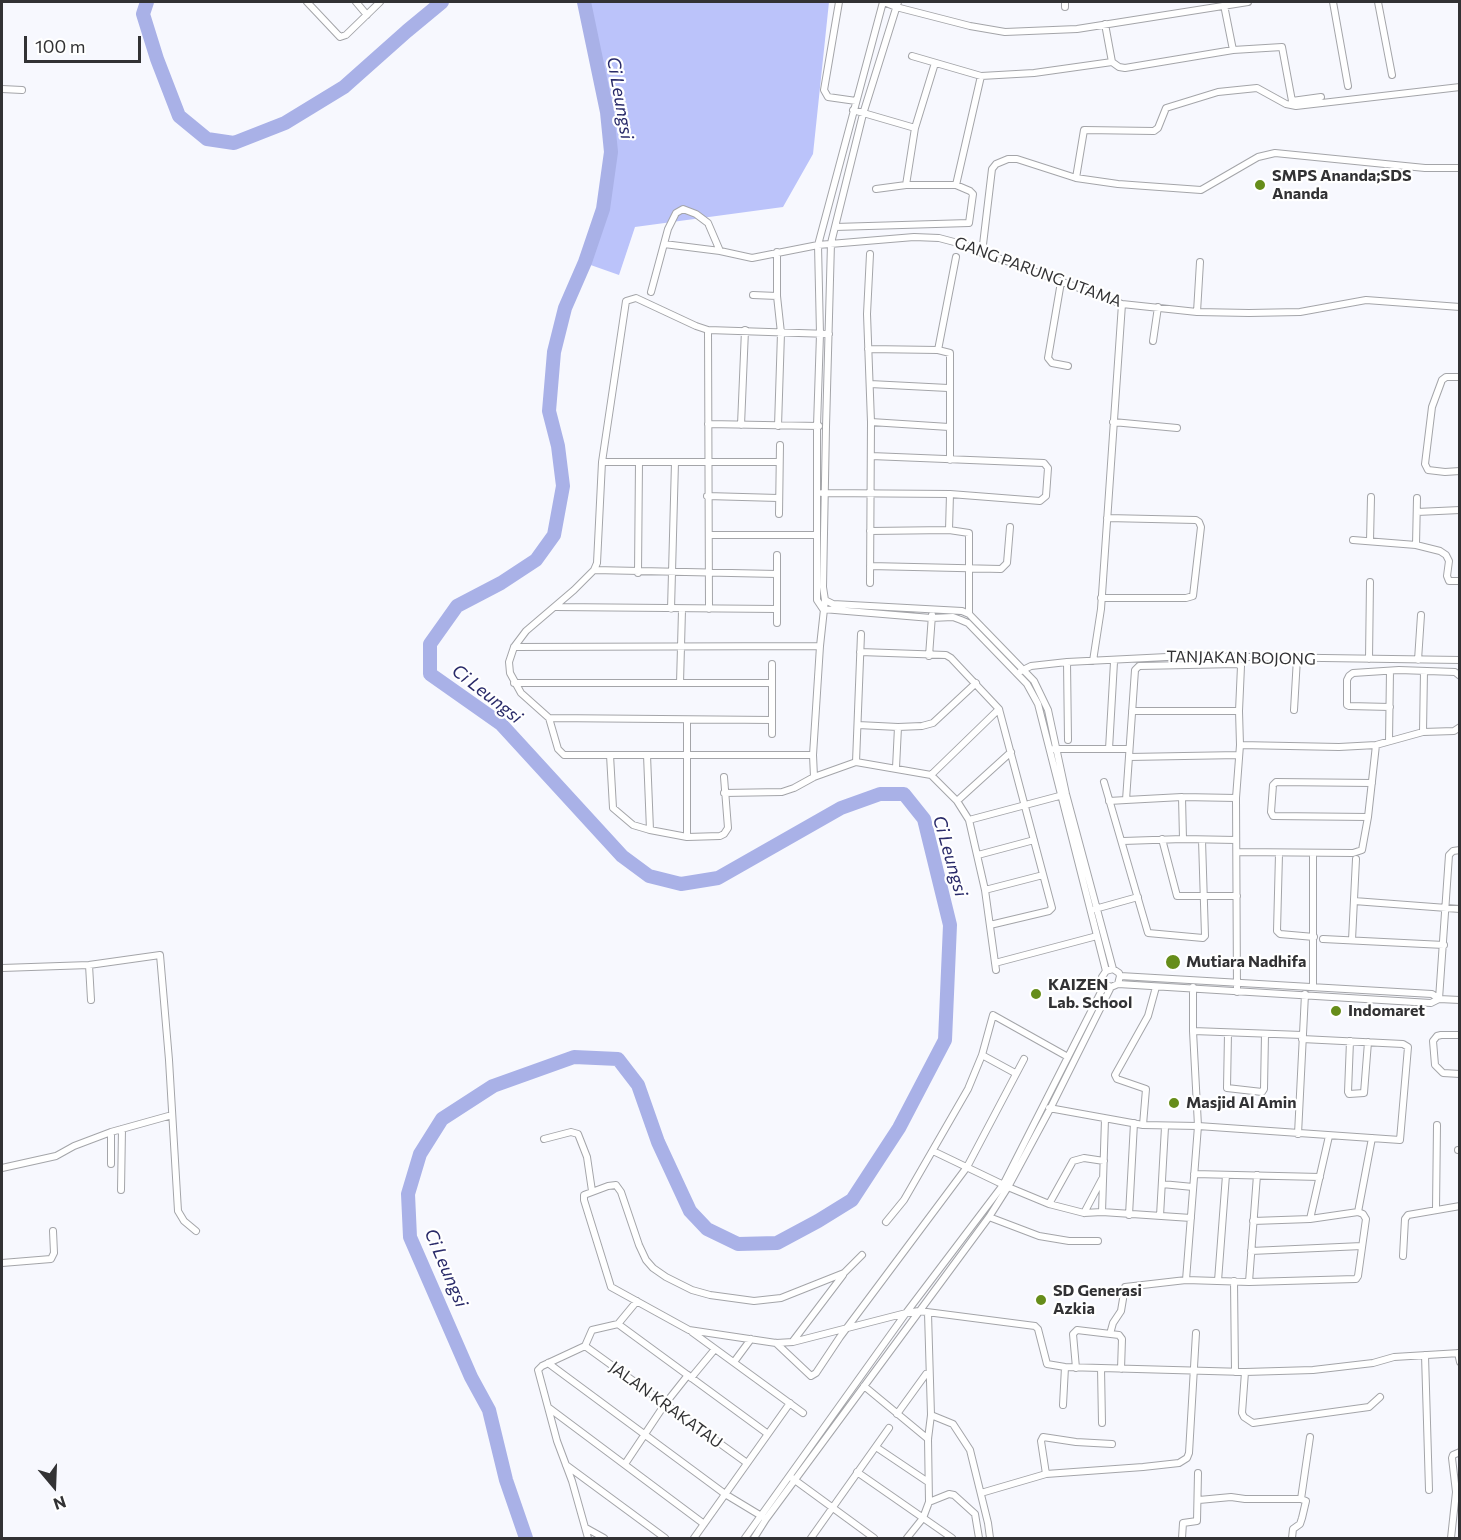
<!DOCTYPE html>
<style>
body{margin:0}
#map{position:relative;width:1461px;height:1540px;overflow:hidden;background:#f7f8fe;font-family:Commissioner,sans-serif}
canvas{display:block}
.frame{position:absolute;inset:0;border:3px solid #323234;pointer-events:none}
.north{position:absolute;left:24px;top:1456px;width:60px;height:60px;-webkit-text-stroke:4px #fff;paint-order:stroke;rotate:161deg;font-size:16px;font-weight:700;line-height:24px;text-align:center;color:#323234}
.north::after{content:'';display:block;margin:auto;width:21px;height:27px;background:#323234;clip-path:polygon(50% 0,100% 100%,50% 72%,0 100%)}
.scale{position:absolute;left:24px;top:36px;width:117px;height:27px;box-sizing:border-box;border:3px solid #323234;border-top:0;padding-left:8px;font-size:18px;line-height:21px;white-space:nowrap;color:#323234;-webkit-text-stroke:4px #fff;paint-order:stroke}
</style>
<div id="map">
<canvas width="1461" height="1540"></canvas>
<div class="frame"></div>
<div class="north">N</div>
<div class="scale">100 m</div>
</div>
<script>
const c = document.querySelector('canvas').getContext('2d');
c.lineJoin = 'round';
function paint(path, color) {
  c.fillStyle = color;
  c.fill(path, 'evenodd');
}
function shape(rows) {
  const path = new Path2D();
  for (const r of rows) {
    path.moveTo(r[0], r[1]);
    for (let i = 2; i < r.length; i += 2) path.lineTo(r[i], r[i + 1]);
  }
  return path;
}
function stroke(path, color, width, dash) {
  c.strokeStyle = color;
  c.lineWidth = width;
  c.lineCap = dash ? 'butt' : 'round';
  c.setLineDash(dash || []);
  c.stroke(path);
}
function label(font, color, halo, rows, align = 'center') {
  c.font = font + ' Commissioner,sans-serif';
  c.lineWidth = 4.5;
  c.setLineDash([]);
  c.textBaseline = 'middle';
  c.strokeStyle = halo;
  c.fillStyle = color;
  for (const [text, x, y, turn = 0] of rows) {
    c.save();
    c.translate(x, y);
    c.rotate((+turn || 0) * Math.PI / 180);
    c.textAlign = isNaN(turn) ? turn : align;
    if (halo) c.strokeText(text, 0, 0);
    c.fillText(text, 0, 0);
    c.restore();
  }
}
const forest = shape([
 [584,2,829,2,813,154,783,207,635,227,619,275,585,263,603,209,611,152,605,99]
]);
const river = shape([
 [147,2,143,14,157,59,179,116,207,139,234,143,285,123,344,87,407,31,442,2],
 [526,1538,506,1480,489,1410,471,1377,410,1237,408,1194,420,1154,442,1119,493,1086,574,1057,618,1059,638,1085,658,1142,690,1211,707,1229,738,1244,777,1243,818,1221,852,1200,899,1128,945,1040,950,925,924,819,904,794,880,794,841,808,718,878,681,884,649,876,622,856,501,724,430,674,430,644,457,606,501,583,536,560,554,535,563,486,558,446,549,411,554,352,565,308,585,262,603,209,611,152,607,112,584,2]
]);
const street = shape([
 [307,2,340,37,346,35,380,2],
 [356,2,367,15],
 [839,2,824,90,828,97,856,101],
 [883,2,818,245,820,334,817,426,817,600,823,609,931,618,953,617,961,620,968,623,1027,684,1038,704,1106,971],
 [884,2,896,7,970,26,1005,32,1077,29,1248,2],
 [1333,2,1348,86],
 [1378,2,1392,75],
 [1224,5,1233,50],
 [1065,7,1065,2],
 [1105,24,1112,62,1119,67,1125,68,1233,50,1282,47,1292,101,1321,97],
 [912,56,981,76,1034,73,1112,62],
 [2,89,22,90],
 [853,110,915,128],
 [1076,178,1084,130,1154,131,1158,128,1166,108,1218,92,1257,88,1286,104,1296,106,1460,87],
 [906,185,915,128,935,63],
 [956,185,981,76],
 [835,227,969,223,973,194,970,191,956,185,906,185,876,189],
 [664,244,720,251],
 [777,252,777,296,781,333,778,426],
 [982,253,992,169,996,164,1008,159,1017,159,1076,178,1118,184,1201,190,1258,157,1275,153,1425,168,1460,168],
 [870,254,867,314,871,422,870,583],
 [1061,282,1048,358,1052,363,1068,366],
 [651,292,668,229,676,213,683,209,696,214,708,223,720,251,752,258,818,245,914,237,939,238,958,243,1122,304,1197,312,1249,313,1300,312,1366,300,1460,307],
 [753,295,777,296],
 [1197,312,1200,262],
 [708,330,709,609],
 [1153,341,1158,307],
 [868,349,938,350,950,353,950,460],
 [938,350,956,257],
 [1460,377,1446,377,1442,380,1432,407,1425,464,1428,470,1445,472,1460,471],
 [870,384,948,388],
 [871,422,949,427],
 [1113,422,1177,428],
 [708,424,819,426],
 [741,425,745,330],
 [602,462,779,462],
 [822,493,950,494,1040,501,1046,496,1048,468,1044,463,871,456],
 [707,496,778,498],
 [1417,512,1460,510],
 [779,514,780,445],
 [949,530,950,494],
 [870,531,949,530,969,533,969,614],
 [709,535,817,535],
 [1353,540,1416,545,1440,551,1446,555,1449,561,1447,576,1449,581,1460,581],
 [1370,541,1371,497],
 [1416,545,1417,498],
 [870,566,1001,569,1007,563,1010,527],
 [594,570,777,574],
 [638,573,639,462],
 [1101,598,1186,598,1193,596,1201,527,1199,522,1196,520,1107,518],
 [825,600,833,604,962,611,969,614,1034,681,1048,710,1066,794,1113,969,1119,973,1120,976,1118,984,1111,987,1105,984,1102,977,1106,971,1113,969],
 [556,607,777,609],
 [671,609,675,462],
 [777,623,777,555],
 [514,647,820,646],
 [860,652,946,655,951,658,999,709,1052,908,1049,911,990,925],
 [929,656,932,615],
 [1369,659,1370,582],
 [1418,660,1421,615],
 [1093,661,1101,609,1122,304],
 [1067,662,1068,740],
 [1021,671,1031,666,1067,662,1187,656,1460,660],
 [514,683,772,683],
 [680,683,682,610],
 [1390,707,1349,706,1347,705,1347,680,1349,676,1353,673,1399,670,1455,672,1460,676],
 [1294,710,1297,658],
 [1132,711,1239,711],
 [549,718,772,720],
 [687,720,687,837],
 [858,725,898,727,922,726,933,723,976,683],
 [1423,732,1424,671],
 [772,734,772,664],
 [1389,741,1390,671],
 [1240,745,1339,747,1376,745,1423,732,1454,731,1460,727],
 [1053,749,1129,749],
 [1109,749,1114,662],
 [610,755,613,808,633,825,650,830,687,837,720,836,724,834,728,828,724,777],
 [647,755,650,830],
 [813,755,564,755,558,749,549,718,521,693,510,673,509,662,514,647,526,631,574,590,594,570,597,563,602,462,626,301,636,298,696,326,708,330,829,334],
 [1129,757,1239,755],
 [856,762,861,634],
 [896,768,898,727],
 [931,775,999,709],
 [814,777,813,755,820,646,825,600,823,587,826,427,831,243,863,114,898,2],
 [1104,782,1148,933,1203,938,1205,936,1202,840],
 [724,793,782,792,794,788,814,777,856,762,931,775,957,801,969,820,985,890,996,970],
 [1182,797,1183,839],
 [1126,800,1182,797,1236,798],
 [957,801,1011,752],
 [1109,801,1126,800,1135,670,1139,666,1237,664,1241,666,1239,711,1240,745,1236,798,1237,992],
 [1368,817,1273,816,1271,812,1273,785,1276,782,1372,783],
 [969,820,1063,795],
 [1162,839,1177,896,1237,896],
 [1123,841,1183,839,1236,840],
 [1237,852,1353,853,1362,850,1368,817,1376,745],
 [1279,854,1277,931,1280,934,1314,937],
 [978,855,1034,840],
 [985,890,1043,875],
 [1354,901,1460,909],
 [1095,909,1138,897],
 [1323,939,1444,945],
 [1352,940,1356,859],
 [995,963,1097,936],
 [89,965,91,1000],
 [2,968,89,965,160,955,169,1060,178,1211,184,1221,196,1231],
 [1120,976,1432,994,1439,999,1460,1000],
 [1118,984,1431,1003,1439,999],
 [1313,987,1313,853],
 [1439,999,1449,855,1453,851,1460,850],
 [1193,1031,1302,1035],
 [1228,1033,1227,1088,1262,1092,1264,1089,1265,1034],
 [1460,1035,1441,1035,1437,1036,1433,1041,1435,1065,1443,1073,1460,1074],
 [1350,1041,1348,1092,1349,1094,1364,1093,1368,1042],
 [982,1055,1015,1073],
 [1049,1108,1143,1125,1198,1126,1400,1140,1408,1047,1403,1044,1302,1039],
 [1143,1125,1146,1089,1117,1079,1115,1075,1148,1016,1156,987],
 [111,1132,111,1164],
 [1298,1134,1305,994],
 [544,1139,571,1132,578,1134,587,1157,592,1191],
 [1458,1150,1460,1150],
 [933,1151,1008,1187,1049,1204,1084,1213,1102,1212,1191,1218],
 [2,1168,56,1156,74,1146,111,1132,172,1115],
 [1194,1174,1320,1177],
 [1162,1184,1193,1187],
 [121,1190,122,1129],
 [1049,1204,1073,1161,1084,1158,1104,1161],
 [1436,1209,1437,1125],
 [1102,1212,1105,1119],
 [1084,1213,1102,1179],
 [1129,1215,1134,1123],
 [1160,1216,1165,1127],
 [989,1217,1039,1236,1069,1241,1098,1241],
 [1310,1219,1329,1136],
 [1253,1221,1310,1219,1358,1212,1372,1138],
 [886,1222,904,1200,968,1089,982,1055,993,1015,1068,1057],
 [1251,1251,1362,1246],
 [862,1255,844,1273,781,1298,754,1301,710,1295,692,1290,666,1277,653,1268,646,1260,639,1245,621,1192,616,1185,608,1186,584,1195,584,1200,611,1287,689,1330,776,1343,793,1342,906,1313,919,1311,1035,1326,1038,1329,1047,1364,1065,1367,1245,1372,1313,1370,1373,1363,1394,1357,1460,1353],
 [1403,1256,1405,1219,1408,1215,1460,1206],
 [2,1263,51,1259,54,1253,53,1231],
 [1186,1280,1198,1126,1193,1031,1193,987],
 [1218,1281,1226,1175],
 [1234,1281,1235,1372],
 [1249,1282,1257,1175],
 [618,1324,768,1434],
 [692,1332,803,1413],
 [1110,1334,1113,1323,1121,1311,1125,1287,1186,1280,1249,1282,1356,1279,1358,1276,1366,1219,1363,1214,1358,1212],
 [793,1341,843,1275],
 [776,1343,811,1376,816,1373,840,1337,967,1167,1024,1059],
 [585,1346,747,1463],
 [1458,1353,1460,1362],
 [1425,1355,1429,1490],
 [734,1362,751,1339],
 [548,1363,725,1494,763,1517],
 [1076,1368,1073,1334,1077,1330,1119,1335,1122,1339,1121,1369],
 [1101,1368,1102,1423],
 [1245,1372,1242,1413,1244,1417,1253,1423,1369,1407,1380,1397],
 [691,1378,715,1349],
 [864,1386,928,1439],
 [1063,1405,1065,1367],
 [549,1408,704,1524],
 [897,1414,926,1374],
 [931,1415,953,1424,970,1450,988,1523,990,1538],
 [1112,1444,1076,1442,1043,1437,1041,1441,1046,1474,1143,1467,1179,1463,1187,1458,1189,1453,1196,1333],
 [876,1447,928,1482],
 [625,1464,665,1404,688,1375],
 [566,1465,665,1538],
 [857,1472,952,1538],
 [792,1478,874,1538],
 [981,1493,1046,1474],
 [1301,1499,1310,1437],
 [1199,1500,1231,1497,1245,1499,1301,1499,1306,1501,1302,1518,1300,1524,1293,1529,1292,1538],
 [929,1502,949,1494,954,1495,975,1514,979,1538],
 [586,1528,604,1538],
 [588,1538,572,1481,557,1441,538,1370,542,1366,585,1346,592,1330,618,1324,637,1301],
 [694,1538,790,1403],
 [745,1538,906,1313,1003,1185,1105,984],
 [754,1538,766,1519,989,1217,1008,1187,1050,1109,1111,987],
 [811,1538,889,1428],
 [907,1538,923,1518,929,1502,928,1439,931,1415,928,1313],
 [1182,1538,1183,1523,1197,1521,1198,1473],
 [1451,1538,1456,1492,1452,1458,1453,1455,1460,1452]
]);
const markers = [
 [1260,185,6,"#668d1a"],
 [1173,962,8,"#668d1a"],
 [1036,994,6,"#668d1a"],
 [1336,1011,6,"#668d1a"],
 [1174,1103,6,"#668d1a"],
 [1041,1300,6,"#668d1a"]
];
const poiNames = [
 ["SMPS Ananda;SDS",1272,176],
 ["Ananda",1272,194],
 ["Mutiara Nadhifa",1186,962],
 ["KAIZEN",1048,985],
 ["Lab. School",1048,1003],
 ["Indomaret",1348,1011],
 ["Masjid Al Amin",1186,1103],
 ["SD Generasi",1053,1291],
 ["Azkia",1053,1309]
];
const streetNames = [
 ["GANG PARUNG UTAMA",1038,272,20],
 ["TANJAKAN BOJONG",1241,658,1],
 ["JALAN KRAKATAU",666,1405,36]
];
const waterNames = [
 ["Ci Leungsi",620,98,80],
 ["Ci Leungsi",487,694,38],
 ["Ci Leungsi",950,856,74],
 ["Ci Leungsi",446,1268,67]
];
paint(forest, '#bbc3fa');
stroke(river, '#a9b1e7', 14);
stroke(street, '#a4a5a9', 8);
stroke(street, '#fff', 6);
for (const [x, y, r, color] of markers) {
  const dot = new Path2D();
  dot.arc(x, y, r, 0, 2 * Math.PI);
  c.fillStyle = color;
  c.fill(dot);
  stroke(dot, '#fff', 2);
}
label('bold 16px', '#323234', '#fff', poiNames, 'left');
label('16px', '#323234', '#fff', streetNames);
label('italic 18px', '#292a69', '#fff', waterNames);
</script>
